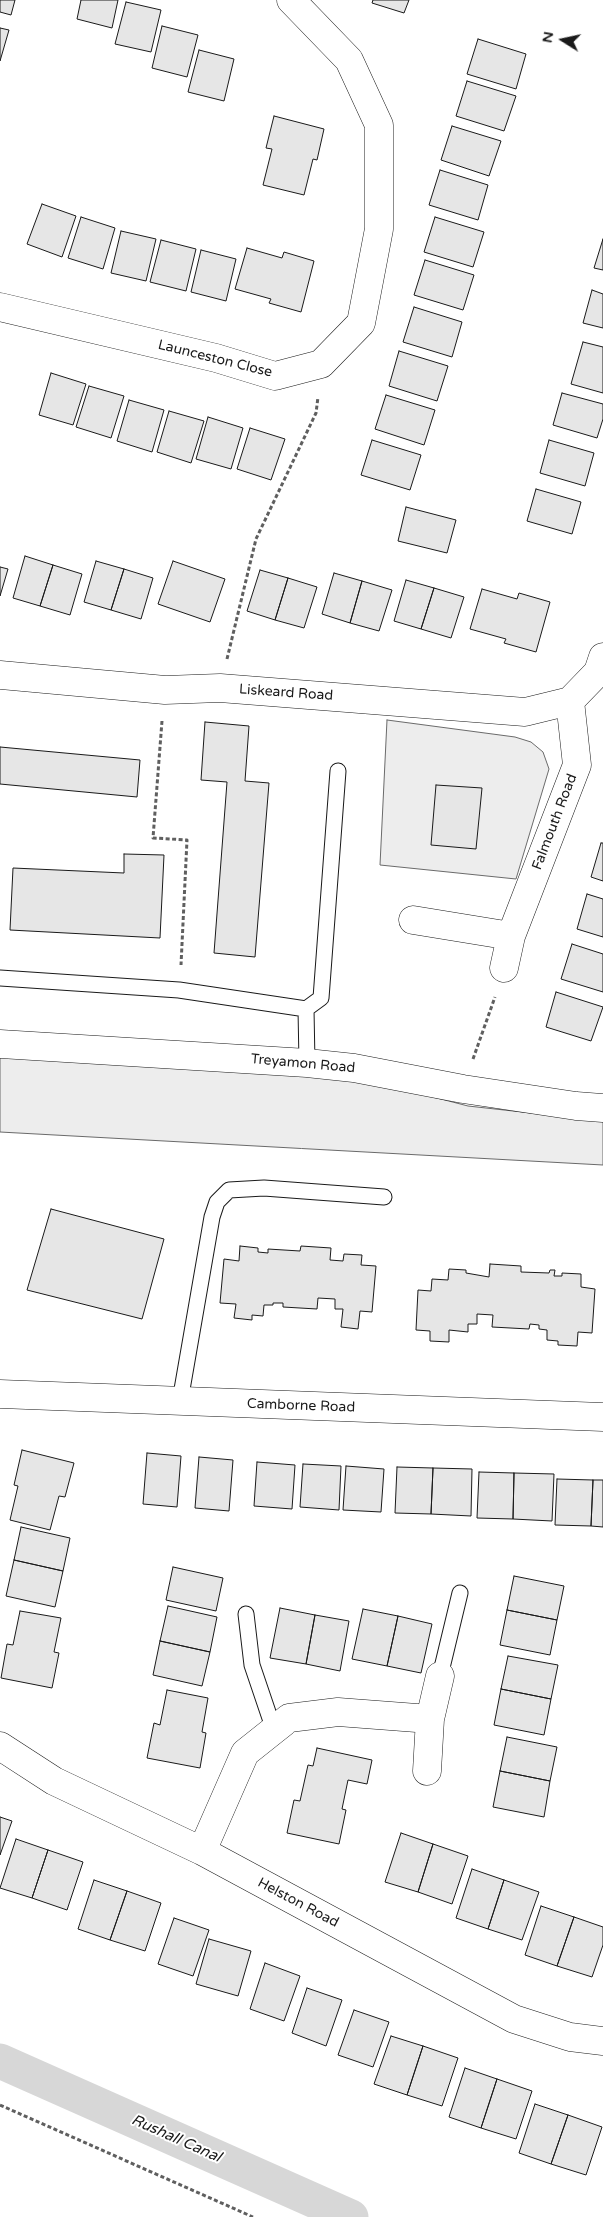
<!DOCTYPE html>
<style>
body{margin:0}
#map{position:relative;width:603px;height:2217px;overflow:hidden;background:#fff;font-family:"Varela Round",sans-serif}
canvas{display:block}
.north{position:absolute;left:538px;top:15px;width:50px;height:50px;-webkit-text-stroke:4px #fff;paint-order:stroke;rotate:280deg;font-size:14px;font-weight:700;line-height:20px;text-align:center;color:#1a1a1a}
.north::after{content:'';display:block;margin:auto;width:18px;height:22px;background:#1a1a1a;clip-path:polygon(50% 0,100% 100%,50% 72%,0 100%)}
</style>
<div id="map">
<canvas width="603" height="2217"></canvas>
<div class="north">N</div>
</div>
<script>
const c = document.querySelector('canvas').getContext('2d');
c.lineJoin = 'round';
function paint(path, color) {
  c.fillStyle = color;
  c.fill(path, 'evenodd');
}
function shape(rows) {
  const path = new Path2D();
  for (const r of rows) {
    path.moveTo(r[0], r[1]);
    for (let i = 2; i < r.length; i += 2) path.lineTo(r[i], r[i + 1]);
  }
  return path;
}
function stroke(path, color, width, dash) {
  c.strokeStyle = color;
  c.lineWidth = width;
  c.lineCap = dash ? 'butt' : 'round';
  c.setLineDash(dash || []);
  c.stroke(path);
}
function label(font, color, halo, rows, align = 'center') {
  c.font = font + ' "Varela Round",sans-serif';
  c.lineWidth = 4;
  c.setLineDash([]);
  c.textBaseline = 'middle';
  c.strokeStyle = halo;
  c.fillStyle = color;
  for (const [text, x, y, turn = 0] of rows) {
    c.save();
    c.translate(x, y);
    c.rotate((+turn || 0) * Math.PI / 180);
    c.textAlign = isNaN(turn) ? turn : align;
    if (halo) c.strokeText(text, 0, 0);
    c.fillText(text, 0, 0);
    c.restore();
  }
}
const built = shape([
 [387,720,515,737,531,742,543,752,549,769,516,879,380,865,387,720],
 [0,1055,352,1076,468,1106,603,1121,603,1165,0,1132,0,1055]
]);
const canal = shape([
 [0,2061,351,2217]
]);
const building = shape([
 [0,0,15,0,11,15,0,12,0,0],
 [81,0,118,0,112,28,77,19,81,0],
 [373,0,409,0,404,13,372,3,373,0],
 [126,2,161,10,151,52,115,44,126,2],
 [162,26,198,35,187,77,152,68,162,26],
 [0,28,9,30,0,61,0,28],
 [478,39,526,54,516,89,467,74,478,39],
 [199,50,234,59,224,101,188,92,199,50],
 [467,81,516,96,504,131,456,116,467,81],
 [274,116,324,129,317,160,313,159,304,195,263,185,272,149,266,148,274,116],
 [452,126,501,141,489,176,441,160,452,126],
 [440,170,488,185,478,220,429,205,440,170],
 [42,204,76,216,62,257,27,244,42,204],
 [81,217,115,228,103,269,68,258,81,217],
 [435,217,484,232,473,267,424,252,435,217],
 [121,231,156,239,146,281,111,273,121,231],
 [603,239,603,270,594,268,603,239],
 [161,240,196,249,186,291,150,282,161,240],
 [247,248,282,258,284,252,314,261,301,312,269,303,271,299,235,289,247,248],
 [201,250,236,259,226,301,191,292,201,250],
 [425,260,474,275,463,310,414,295,425,260],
 [592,290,603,294,603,328,583,323,592,290],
 [414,307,462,322,452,357,403,342,414,307],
 [583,342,603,347,603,393,571,384,583,342],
 [399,351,448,366,437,401,389,386,399,351],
 [51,373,86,384,73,425,39,415,51,373],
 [89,386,124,396,111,438,76,427,89,386],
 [562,393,603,404,603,419,597,438,553,425,562,393],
 [386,395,435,410,424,445,375,429,386,395],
 [129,400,164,410,152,452,117,441,129,400],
 [169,411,204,421,191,463,157,452,169,411],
 [208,417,243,428,231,469,196,459,208,417],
 [250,428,285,439,271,480,237,469,250,428],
 [372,440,421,455,410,490,361,475,372,440],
 [549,440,594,453,585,486,540,473,549,440],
 [536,489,581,502,572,534,527,521,536,489],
 [406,507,456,520,447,553,398,541,406,507],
 [25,556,53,565,40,606,13,598,25,556],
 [96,561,124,569,111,610,84,602,96,561],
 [173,561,225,579,210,622,158,604,173,561],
 [53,565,82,574,70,615,40,606,53,565],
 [0,567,8,569,0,596,0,567],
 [124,569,153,578,141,619,111,610,124,569],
 [260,570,288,578,275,620,247,611,260,570],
 [334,573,362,581,350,623,322,614,334,573],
 [288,578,317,587,304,628,275,620,288,578],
 [406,580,434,588,421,629,394,621,406,580],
 [362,581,392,590,379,631,350,623,362,581],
 [434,588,464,597,451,638,421,629,434,588],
 [482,589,517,599,519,593,550,602,536,652,504,643,506,639,470,629,482,589],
 [205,722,249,726,245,781,269,783,255,957,214,953,227,782,201,780,205,722],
 [0,747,140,760,137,797,0,784,0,747],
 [436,785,482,788,476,849,431,845,436,785],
 [601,843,603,843,603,881,591,877,601,843],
 [124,854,164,855,160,938,10,930,13,868,124,873,124,854],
 [587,894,603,899,603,937,577,929,587,894],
 [572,944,603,954,603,992,561,979,572,944],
 [556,992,603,1007,591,1041,546,1027,556,992],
 [51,1209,164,1239,142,1319,27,1290,51,1209],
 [240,1246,258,1248,258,1252,268,1253,268,1249,300,1251,301,1246,331,1248,330,1260,343,1261,344,1254,362,1255,361,1265,376,1266,372,1312,360,1311,358,1329,341,1327,343,1309,335,1309,335,1299,318,1298,317,1309,283,1307,283,1303,273,1303,273,1305,264,1305,263,1316,252,1315,252,1320,234,1318,236,1304,220,1303,224,1259,239,1261,240,1246],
 [490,1264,521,1266,521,1272,549,1273,550,1270,555,1270,554,1276,562,1276,562,1273,581,1274,581,1287,595,1289,592,1333,578,1332,577,1346,558,1345,558,1341,547,1340,547,1330,539,1329,539,1325,530,1324,529,1329,492,1327,493,1315,477,1314,477,1324,468,1324,468,1332,449,1330,449,1342,430,1341,430,1331,416,1330,418,1290,431,1291,432,1279,448,1280,449,1269,466,1270,466,1273,489,1277,490,1264],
 [22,1450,74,1463,65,1497,59,1496,50,1530,10,1520,18,1486,14,1485,22,1450],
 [147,1453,181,1456,177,1507,143,1504,147,1453],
 [199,1457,233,1460,229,1511,195,1508,199,1457],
 [257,1462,295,1465,292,1509,254,1506,257,1462],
 [303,1464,341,1466,339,1510,300,1507,303,1464],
 [346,1466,384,1469,381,1512,343,1510,346,1466],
 [397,1467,433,1468,431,1514,395,1513,397,1467],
 [433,1468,472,1469,471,1516,431,1514,433,1468],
 [479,1472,514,1473,513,1519,477,1518,479,1472],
 [514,1473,554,1474,552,1521,513,1519,514,1473],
 [557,1479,593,1480,591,1526,555,1525,557,1479],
 [593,1480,603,1480,603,1527,591,1526,593,1480],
 [21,1527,70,1538,63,1571,14,1560,21,1527],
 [14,1560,63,1571,55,1607,6,1596,14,1560],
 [173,1567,223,1578,216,1611,166,1600,173,1567],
 [514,1576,564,1586,557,1620,507,1610,514,1576],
 [168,1606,217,1617,210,1652,160,1641,168,1606],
 [280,1608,315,1615,306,1664,270,1658,280,1608],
 [363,1609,398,1616,387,1666,352,1659,363,1609],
 [507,1610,557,1620,550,1655,500,1645,507,1610],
 [20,1611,61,1618,54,1652,59,1653,52,1688,1,1678,7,1644,13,1645,20,1611],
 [315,1615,349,1621,340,1671,306,1664,315,1615],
 [398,1616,432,1624,421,1673,387,1666,398,1616],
 [160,1641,210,1652,202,1686,153,1675,160,1641],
 [508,1656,558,1665,551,1699,501,1689,508,1656],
 [501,1689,551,1699,544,1735,494,1725,501,1689],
 [167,1690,208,1698,202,1732,206,1733,200,1768,147,1758,154,1723,160,1725,167,1690],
 [507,1737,557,1747,550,1781,500,1771,507,1737],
 [317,1748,372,1760,367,1784,348,1780,342,1809,346,1810,339,1844,287,1833,294,1800,300,1801,308,1765,313,1766,317,1748],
 [500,1771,550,1781,544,1817,493,1807,500,1771],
 [0,1817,12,1821,0,1855,0,1817],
 [401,1833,433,1844,418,1892,385,1882,401,1833],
 [16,1839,48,1850,32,1898,0,1888,16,1839],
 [433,1844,468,1856,452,1904,418,1892,433,1844],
 [48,1850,83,1862,67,1910,32,1898,48,1850],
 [472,1869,504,1880,488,1929,456,1918,472,1869],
 [94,1880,127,1891,110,1940,78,1929,94,1880],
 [504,1880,539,1892,522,1940,488,1929,504,1880],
 [127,1891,161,1903,145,1951,110,1940,127,1891],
 [541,1906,574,1917,557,1966,525,1955,541,1906],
 [574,1917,603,1927,603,1945,592,1977,557,1966,574,1917],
 [174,1918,209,1930,193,1976,158,1964,174,1918],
 [209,1939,251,1951,238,1996,196,1984,209,1939],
 [265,1963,300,1976,284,2021,250,2009,265,1963],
 [307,1988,342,2000,326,2046,292,2033,307,1988],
 [354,2010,389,2022,373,2067,338,2055,354,2010],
 [391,2036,423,2046,407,2095,374,2084,391,2036],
 [423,2046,458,2058,442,2106,407,2095,423,2046],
 [465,2068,497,2079,481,2128,449,2117,465,2068],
 [497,2079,532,2091,516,2139,481,2128,497,2079],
 [535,2104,568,2115,551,2164,519,2153,535,2104],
 [568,2115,602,2127,586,2175,551,2164,568,2115]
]);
const path = shape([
 [227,659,256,539,316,413,318,397],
 [162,721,153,838,187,840,181,965],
 [473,1059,495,997],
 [0,2105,253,2217]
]);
const service = shape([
 [0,978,179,990,306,1009,307,1063],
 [306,1009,321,998,338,771],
 [180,1401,212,1217,217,1202,229,1190,264,1188,384,1197],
 [246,1614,252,1665,274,1730],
 [440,1676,460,1593]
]);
const minor = shape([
 [0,307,216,358,275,376,321,364,361,323,379,229,379,125,349,60,291,0],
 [0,675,165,690,220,688,525,712,570,701],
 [570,701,598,672,603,657],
 [413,920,511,936],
 [504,968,511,936,577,765,570,701],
 [0,1044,307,1063,354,1068,463,1089,576,1106,603,1108],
 [0,1394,603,1417],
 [0,1746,54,1781,202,1851,514,2019,570,2037,603,2041],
 [427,1771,430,1719,440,1676],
 [202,1851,245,1753,289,1718,338,1712,430,1719]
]);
const streetNames = [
 ["Launceston Close",215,359,14],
 ["Liskeard Road",286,693,4],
 ["Falmouth Road",555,822,-69],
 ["Treyamon Road",303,1064,5],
 ["Camborne Road",301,1406,2],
 ["Helston Road",298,1903,28]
];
const waterNames = [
 ["Rushall Canal",176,2139,24]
];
paint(built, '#ededed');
stroke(built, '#6a6a6a', 1);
stroke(canal, '#d7d7d7', 35);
paint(building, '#e6e6e6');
stroke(building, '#1a1a1a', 1);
stroke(service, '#1a1a1a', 17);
stroke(minor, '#1a1a1a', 29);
stroke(path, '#5f5f5f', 3, [4, 2.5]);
stroke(service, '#fff', 15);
stroke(minor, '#fff', 28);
label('14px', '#1a1a1a', '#fff', streetNames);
label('italic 15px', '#1a1a1a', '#fff', waterNames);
</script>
